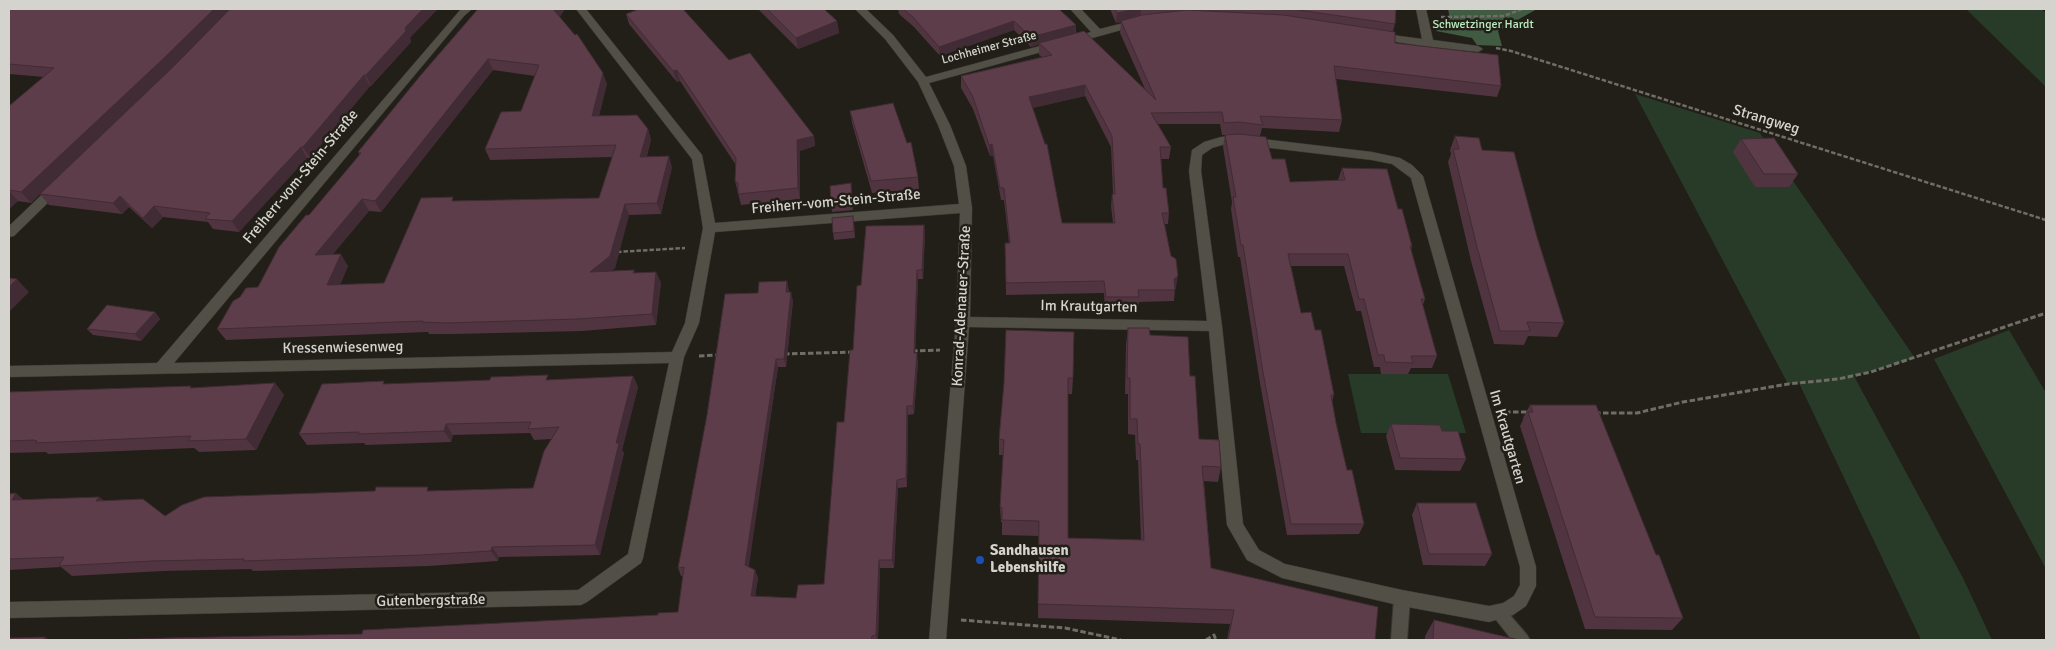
<!DOCTYPE html>
<meta charset="utf-8">
<style>
body{margin:0}
#map{position:relative;width:2055px;height:649px;overflow:hidden;background:#211f17;font-family:Signika,sans-serif}
canvas{display:block}
.frame{position:absolute;inset:0;border:10px solid #d5d3ce;pointer-events:none}
</style>
<div id="map">
<canvas width="2055" height="649"></canvas>
<div class="frame"></div>
</div>
<script>
const c = document.querySelector('canvas').getContext('2d');
c.lineJoin = 'round';
function paint(path, color) {
  c.fillStyle = color;
  c.fill(path, 'evenodd');
}
function shape(rows) {
  const path = new Path2D();
  for (const r of rows) {
    path.moveTo(r[0], r[1]);
    for (let i = 2; i < r.length; i += 2) path.lineTo(r[i], r[i + 1]);
  }
  return path;
}
function stroke(path, color, width, dash) {
  c.strokeStyle = color;
  c.lineWidth = width;
  c.lineCap = dash ? 'butt' : 'round';
  c.setLineDash(dash || []);
  c.stroke(path);
}
function label(font, color, halo, rows, align = 'center') {
  c.font = font + ' Signika,sans-serif';
  c.lineWidth = 5;
  c.setLineDash([]);
  c.textBaseline = 'middle';
  c.strokeStyle = halo;
  c.fillStyle = color;
  for (const [text, x, y, turn = 0] of rows) {
    c.save();
    c.translate(x, y);
    c.rotate((+turn || 0) * Math.PI / 180);
    c.textAlign = isNaN(turn) ? turn : align;
    if (halo) c.strokeText(text, 0, 0);
    c.fillText(text, 0, 0);
    c.restore();
  }
}
const green = shape([
 [1966,9,2041,9,2046,13,2046,87],
 [1635,94,1760,133,1915,358,1854,376,1963,578,1992,640,1921,640,1799,383,1788,384],
 [2009,330,2046,393,2046,569,1934,359],
 [1348,374,1448,374,1466,433,1361,433]
]);
const forest = shape([
 [1448,9,1537,9,1498,31,1502,46,1477,45,1472,38,1436,31,1433,21,1450,19]
]);
const pathFar1 = shape([
 [1441,17,1504,16,1522,9],
 [1496,48,1511,51,2046,220],
 [617,252,685,248]
]);
const path = shape([
 [912,351,940,350],
 [784,354,853,352],
 [699,356,718,355],
 [1505,412,1529,412],
 [1595,413,1637,413,1683,402,1788,384,1838,379,1871,372,2046,313],
 [961,620,1065,628,1121,640],
 [1206,640,1214,635,1216,640]
]);
const service = shape([
 [1402,591,1407,593,1410,598,1407,640,1391,640,1394,598,1397,593,1402,591],
 [1498,605,1503,607,1527,635,1530,640,1512,640,1490,612,1493,607,1498,605]
]);
const minor = shape([
 [461,9,472,9,464,16,174,363,672,352,685,323,703,228,692,159,576,9,586,9,702,155,715,223,959,204,954,166,938,125,918,82,885,39,855,9,866,9,893,35,926,77,1091,32,1070,9,1081,9,1100,29,1139,19,1143,20,1144,22,1143,24,929,83,950,125,966,166,972,208,970,317,1207,321,1189,171,1192,150,1204,142,1221,137,1237,136,1372,152,1400,158,1412,165,1423,176,1536,567,1536,586,1526,606,1513,615,1489,622,1402,606,1282,578,1247,560,1227,525,1209,331,969,327,946,640,929,640,956,322,960,213,715,232,699,323,684,357,643,558,641,563,587,602,581,605,9,618,9,602,578,590,628,554,669,363,9,377,9,366,157,363,461,9],
 [1237,144,1372,160,1392,164,1411,178,1520,567,1520,585,1514,596,1503,603,1489,606,1402,590,1285,564,1259,550,1243,524,1222,326,1201,171,1202,155,1212,148,1222,145,1237,144],
 [1416,9,1426,9,1433,40,1478,46,1483,49,1478,52,1429,47,1377,39,1372,36,1377,33,1422,39,1416,9],
 [58,182,64,186,62,189,14,236,9,237,9,226,54,183,58,182]
]);
const wall = shape([
 [9,9,410,38,411,42,371,86,370,86,310,158,307,158,239,232,213,229,208,222,163,217,152,228,129,207,122,214,49,205,40,194,31,203,18,201,9,209,9,106,44,77,9,74],
 [478,9,565,9,559,17,607,84,599,116,648,129,651,140,647,156,672,167,661,214,629,215,615,268,611,271,634,270,635,273,656,272,661,283,656,325,582,331,453,334,429,334,428,332,226,340,217,329,258,287,309,215,360,155,358,152],
 [493,70,535,76,521,111,485,149,490,160,612,157,599,198,455,201,384,283,340,285,348,266,333,254,369,211,381,212],
 [758,9,824,9,837,21,839,33,798,49],
 [898,9,1059,9,1076,25,1076,33,1145,89,1120,33,1121,22,1116,23,1110,9,1396,9,1395,24,1393,31,1395,43,1501,86,1497,97,1336,79,1342,120,1339,132,1262,128,1260,136,1272,159,1290,182,1338,180,1342,168,1398,209,1412,246,1411,251,1425,299,1423,305,1437,356,1432,368,1411,368,1408,374,1381,374,1380,367,1374,367,1361,311,1356,311,1344,266,1291,266,1301,313,1315,330,1334,395,1332,401,1336,423,1347,470,1364,524,1359,534,1287,535,1260,383,1240,257,1238,257,1231,209,1232,202,1223,147,1225,135,1222,135,1220,124,1158,124,1171,147,1169,159,1161,159,1163,188,1169,213,1168,224,1165,224,1176,288,1175,289,1174,301,1139,302,1138,309,1105,309,1104,293,1006,295,1005,243,1009,243,1004,200,1001,200,993,156,990,156,973,109,961,88,961,76,1042,57,1039,55,1039,44,1031,47,1014,30,940,56,914,27,899,14],
 [1085,96,1111,147,1113,194,1112,194,1111,206,1113,223,1062,223,1032,108],
 [626,14,729,60,814,136,815,146,800,151,800,199,741,205,735,181,736,165,680,81,677,82,629,24],
 [850,111,918,177,919,189,872,193,852,123],
 [1455,136,1482,150,1537,237,1564,323,1557,337,1528,336,1524,345,1494,344,1471,261,1448,162,1451,154,1450,150],
 [1741,139,1798,174,1789,187,1755,187,1733,152],
 [852,190,853,210,832,212,831,205],
 [854,223,855,238,834,240,833,233],
 [924,225,925,234,923,279,918,279,915,353,918,362,914,414,908,415,907,487,898,488,894,568,880,568,878,640,107,640,362,634,658,615,678,612,683,576,681,576,678,568,758,293,789,290,789,292,793,301,786,367,778,367,748,567,755,570,758,578,755,596,796,598,824,584,861,285],
 [155,312,160,319,141,341,93,335,87,329],
 [1128,328,1150,335,1190,376,1199,439,1221,467,1218,482,1204,481,1211,568,1375,640,1227,640,1230,624,1038,618,1039,536,1002,535,1002,522,1001,522,1000,507,1003,455,999,455,999,439,1004,383,1006,330,1073,378,1072,394,1068,394,1068,538,1141,540,1138,460,1136,460,1135,435,1128,434,1128,394,1125,394,1126,344],
 [633,376,638,387,622,450,624,453,600,555,499,557,498,561,429,566,253,571,251,569,163,571,72,576,61,567,9,570,9,494,25,500,99,497,104,501,165,516,431,491,533,488,551,439,534,440,530,433,453,435,451,442,366,445,364,443,307,445,299,434,386,384,550,380],
 [275,383,284,395,256,450,199,452,194,448,48,454,46,452,9,453,9,392,193,388],
 [1530,405,1656,555,1683,618,1672,630,1585,629,1520,426,1523,420,1523,418],
 [1391,424,1442,431,1466,459,1460,471,1395,470,1386,436],
 [1417,503,1492,554,1485,566,1423,565,1412,515],
 [1434,620,1519,640,1425,640,1425,636]
]);
const shadedWall = shape([
 [214,9,231,9,171,70,31,203,21,192],
 [423,9,438,9,410,38,411,42,371,86,366,75,405,28],
 [553,9,565,9,557,21],
 [1136,9,1141,9,1140,17,1116,23,1117,13],
 [837,21,839,33,798,49,796,38],
 [1014,21,1014,30,940,56,939,47],
 [1076,25,1075,34,1031,47,1031,37],
 [488,59,493,70,381,212,375,201],
 [677,70,680,81,677,82,673,71],
 [603,73,607,84,596,127,592,116],
 [364,75,370,86,310,158,303,147],
 [1085,85,1085,96,1029,109,1029,97],
 [648,129,651,140,643,168,640,157],
 [814,136,815,146,800,151,800,199,798,188,797,140],
 [992,144,993,156,990,156,989,145],
 [301,147,307,158,239,232,232,221],
 [669,156,672,167,661,214,657,203],
 [851,183,852,190,853,210,852,204],
 [9,191,18,201,9,209],
 [120,196,129,207,122,214,113,203],
 [362,199,369,211,323,266,315,255],
 [625,204,629,215,615,268,595,283,590,272],
 [154,206,163,217,152,228,143,218],
 [924,225,925,234,923,279,922,270],
 [341,254,348,266,335,297,327,285],
 [917,270,918,279,915,362,914,353],
 [656,272,661,283,656,325,652,314],
 [1178,276,1176,288,1174,290,1174,279],
 [17,279,29,292,9,312,9,287],
 [787,281,789,290,788,301,786,292],
 [791,292,793,301,786,367,784,359],
 [155,312,160,319,141,341,135,334],
 [917,353,918,362,914,414,913,406],
 [776,359,778,367,748,573,745,565],
 [633,376,638,387,622,450,624,453,600,555,595,545,616,443],
 [275,383,284,395,256,450,246,439],
 [907,406,908,415,907,487,906,478],
 [446,424,453,435,451,442,444,431],
 [897,480,898,488,894,568,892,560],
 [16,493,29,504,12,500],
 [99,497,111,507,96,501],
 [492,547,499,557,498,561,491,551],
 [879,560,880,568,878,640,877,640,876,635],
 [755,570,758,578,754,604,751,596],
 [45,637,50,640,43,640]
]);
const building = shape([
 [9,9,214,9,163,59,21,192,9,190,9,106,54,68,9,64,9,9],
 [230,9,423,9,405,28,406,31,366,75,364,75,303,147,301,147,232,221,205,219,210,213,154,206,143,218,120,196,113,203,40,194,174,66,230,9],
 [478,9,553,9,575,35,577,34,603,73,592,116,637,115,648,129,640,157,669,156,657,203,625,204,610,256,590,272,634,270,633,273,656,272,652,314,577,319,446,323,422,322,423,321,217,329,233,301,240,297,246,288,258,287,279,247,306,215,309,215,361,153,358,152,420,76,478,9],
 [488,59,539,65,521,111,501,112,485,149,616,145,599,198,452,201,453,197,421,198,384,283,327,285,341,254,315,255,362,199,375,201,488,59],
 [639,9,683,9,729,60,750,53,814,136,797,140,798,188,738,194,738,183,735,181,736,158,677,70,673,71,626,14,639,9],
 [767,9,824,9,837,21,796,38,767,9],
 [903,9,1059,9,1076,25,1031,37,1014,21,939,47,913,17,903,9],
 [1115,9,1136,9,1117,13,1115,9],
 [1292,9,1396,9,1395,24,1292,9],
 [1187,10,1283,15,1395,32,1395,43,1498,55,1501,86,1334,66,1342,120,1260,116,1263,125,1239,122,1224,123,1222,112,1151,113,1171,147,1160,147,1163,188,1166,188,1169,213,1162,213,1171,256,1176,259,1178,276,1174,279,1175,290,1138,290,1139,297,1106,297,1104,281,1006,283,1005,243,1010,243,1004,188,1000,188,992,144,989,145,973,97,961,76,1052,55,1039,43,1084,31,1156,100,1121,21,1142,15,1187,10],
 [1085,85,1112,136,1115,194,1112,194,1115,223,1062,223,1047,144,1045,144,1029,97,1085,85],
 [893,103,907,143,911,142,918,177,871,181,850,111,893,103],
 [1239,134,1266,137,1272,159,1285,159,1290,182,1345,180,1342,168,1387,169,1398,209,1402,209,1412,246,1410,246,1425,299,1421,299,1437,356,1411,356,1413,363,1385,362,1384,355,1378,355,1364,299,1359,299,1348,254,1288,254,1301,313,1311,312,1315,330,1321,330,1334,395,1331,395,1336,423,1347,470,1352,470,1364,524,1291,524,1263,372,1243,245,1241,245,1233,197,1236,197,1225,135,1239,134],
 [1455,136,1479,138,1482,150,1514,152,1537,237,1564,323,1527,322,1530,331,1500,331,1477,247,1453,149,1459,149,1455,136],
 [1774,138,1798,174,1764,174,1741,139,1774,138],
 [851,183,852,204,831,205,830,186,851,183],
 [853,216,854,231,833,233,832,218,853,216],
 [924,225,922,270,917,270,914,353,917,353,913,406,907,406,906,478,897,480,892,560,879,560,876,635,872,636,871,640,107,640,167,638,362,634,363,630,658,615,658,613,678,612,684,567,678,568,707,415,725,294,758,293,759,282,787,281,786,292,791,292,784,359,776,359,745,565,755,570,751,596,796,598,798,585,824,584,837,422,844,422,850,350,853,350,857,286,861,285,866,226,924,225],
 [9,278,17,279,9,287,9,278],
 [107,305,155,312,135,334,87,329,107,305],
 [1128,328,1149,328,1150,335,1188,337,1190,376,1195,376,1199,439,1219,440,1221,467,1202,466,1211,568,1378,607,1375,640,1228,640,1234,610,1038,604,1039,521,1002,520,1002,508,1000,507,1004,440,999,439,1004,383,1006,330,1074,332,1073,378,1068,378,1068,538,1144,540,1140,444,1138,444,1137,419,1130,419,1130,378,1127,378,1128,328],
 [548,375,546,380,633,376,616,443,619,443,595,545,492,547,491,551,421,555,243,561,244,559,152,561,59,566,64,557,9,559,9,494,16,493,12,500,99,497,96,501,143,499,165,516,182,505,204,497,375,491,376,487,428,487,427,491,533,488,544,451,559,427,528,429,531,422,446,424,444,431,358,434,359,432,299,434,322,384,384,381,383,384,490,380,491,377,548,375],
 [275,383,246,439,188,441,191,436,36,443,37,441,34,440,9,441,9,392,191,386,190,388,275,383],
 [1530,405,1596,405,1656,555,1659,555,1683,618,1595,617,1528,412,1533,412,1530,405],
 [1391,424,1440,425,1442,431,1458,431,1466,459,1400,458,1391,424],
 [1417,503,1476,503,1492,554,1429,554,1417,503],
 [1434,620,1519,640,1433,640,1434,620],
 [45,637,43,640,9,640,9,638,45,637]
]);
const markers = [
 [980,560,5,"#1a4fb4"]
];
const farParknames = [
 ["Schwetzinger Hardt",1483,25]
];
const farStreetnames = [
 ["Lochheimer Straße",989,48,-15]
];
const streetNames = [
 ["Strangweg",1766,120,17],
 ["Freiherr-vom-Stein-Straße",301,177,-50],
 ["Freiherr-vom-Stein-Straße",836,202,-5],
 ["Konrad-Adenauer-Straße",962,306,-87],
 ["Im Krautgarten",1089,307,1],
 ["Kressenwiesenweg",343,348,-1],
 ["Im Krautgarten",1507,437,74],
 ["Gutenbergstraße",431,601,-1]
];
const poiNames = [
 ["Sandhausen",990,551],
 ["Lebenshilfe",990,568]
];
paint(green, '#283b29');
paint(forest, '#415b43');
stroke(service, '#3b3934', 2);
stroke(minor, '#3b3934', 1);
stroke(pathFar1, '#6f6d66', 2.5, [4.5, 2]);
stroke(path, '#6f6d66', 3, [5.5, 2.5]);
paint(service, '#524f47');
paint(minor, '#524f47');
paint(wall, '#503440');
paint(shadedWall, '#412b34');
paint(building, '#5d3d4a');
stroke(building, '#412b34', 1);
for (const [x, y, r, color] of markers) {
  const dot = new Path2D();
  dot.arc(x, y, r, 0, 2 * Math.PI);
  c.fillStyle = color;
  c.fill(dot);
  stroke(dot, '#211f17', 2);
}
label('12px', '#baebbd', '#211f17', farParknames);
label('12px', '#d5d3ce', '#211f17', farStreetnames);
label('15px', '#d5d3ce', '#211f17', streetNames);
label('bold 15px', '#d5d3ce', '#211f17', poiNames, 'left');
</script>
